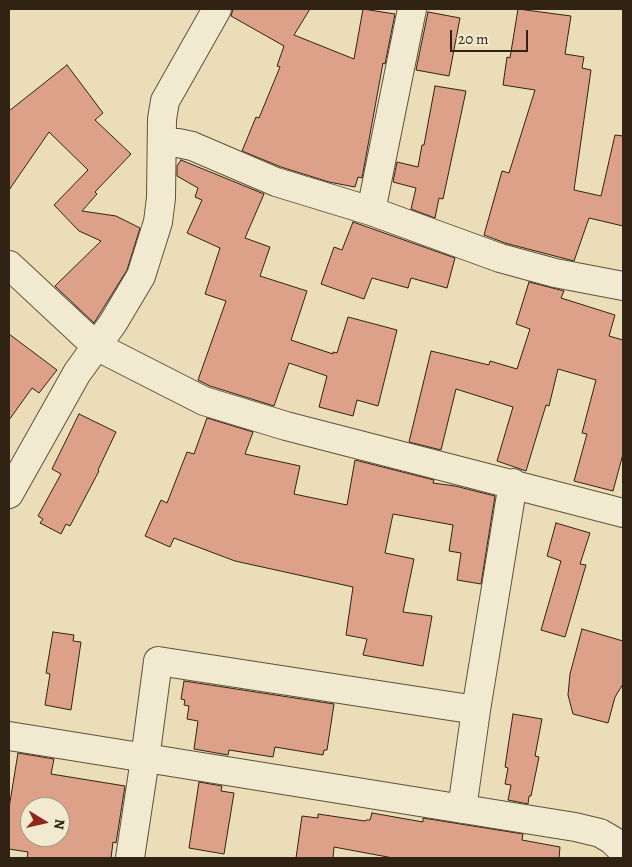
<!DOCTYPE html>
<style>
body{margin:0}
#map{position:relative;width:632px;height:867px;overflow:hidden;background:#eaddb7;font-family:Alegreya,serif}
canvas{display:block}
.frame{position:absolute;inset:0;border:10px solid #302313;pointer-events:none}
.north{position:absolute;left:20px;top:797px;width:50px;height:50px;box-sizing:border-box;background:#f1e9d0;border:1px solid #a49a84;border-radius:50%;rotate:99deg;font-size:14px;font-weight:700;line-height:20px;text-align:center;color:#302313}
.north::after{content:'';display:block;margin:auto;width:18px;height:22px;background:#8f2418;clip-path:polygon(50% 0,100% 100%,50% 72%,0 100%)}
.scale{position:absolute;left:450px;top:30px;width:78px;height:22px;box-sizing:border-box;border:2px solid #302313;border-top:0;padding-left:6px;font-size:15px;line-height:18px;white-space:nowrap;color:#302313;-webkit-text-stroke:4px #f1e9d0;paint-order:stroke}
</style>
<div id="map">
<canvas width="632" height="867"></canvas>
<div class="frame"></div>
<div class="north">N</div>
<div class="scale">20 m</div>
</div>
<script>
const c = document.querySelector('canvas').getContext('2d');
c.lineJoin = 'round';
function paint(path, color) {
  c.fillStyle = color;
  c.fill(path, 'evenodd');
}
function shape(rows) {
  const path = new Path2D();
  for (const r of rows) {
    path.moveTo(r[0], r[1]);
    for (let i = 2; i < r.length; i += 2) path.lineTo(r[i], r[i + 1]);
  }
  return path;
}
function stroke(path, color, width, dash) {
  c.strokeStyle = color;
  c.lineWidth = width;
  c.lineCap = dash ? 'butt' : 'round';
  c.setLineDash(dash || []);
  c.stroke(path);
}
const building = shape([
 [233,9,310,9,294,35,354,59,363,9,395,14,385,64,383,63,362,178,358,177,355,187,329,182,281,167,242,151,256,117,259,118,280,67,277,66,284,46,231,16,233,9],
 [518,9,571,16,565,54,584,57,582,68,591,70,574,190,601,196,615,135,623,136,623,226,589,218,574,261,505,243,484,235,502,171,509,173,535,90,503,85,507,57,510,58,518,9],
 [428,12,460,18,449,76,416,70,428,12],
 [67,65,103,113,95,120,131,154,95,192,97,194,82,211,116,216,140,228,127,270,94,323,55,286,101,241,79,231,54,205,88,170,49,132,9,190,9,111,67,65],
 [435,86,466,91,443,199,439,198,435,218,411,209,416,188,393,182,397,162,418,167,422,145,424,145,435,86],
 [181,160,264,194,245,238,270,247,260,276,307,291,291,340,333,354,333,352,337,353,348,317,397,330,378,406,357,400,353,416,319,407,327,376,289,363,274,406,210,386,198,380,226,301,205,294,220,248,187,233,202,200,195,197,198,188,177,176,177,166,181,160],
 [353,222,455,258,447,288,411,278,408,288,372,278,364,299,321,284,334,247,342,250,353,222],
 [529,282,564,291,561,298,615,315,609,336,623,340,623,454,613,491,574,481,587,434,582,433,596,380,558,369,549,406,546,405,526,471,497,461,513,407,456,389,441,450,409,442,431,351,489,365,490,361,517,369,530,329,516,324,529,282],
 [9,334,57,370,39,393,32,388,9,420,9,334],
 [79,414,116,432,98,470,99,471,70,526,66,524,61,534,40,523,43,519,38,516,61,474,52,469,79,414],
 [207,418,253,432,245,454,300,466,294,494,347,505,355,460,434,480,433,483,455,486,495,496,481,584,457,580,461,553,449,551,453,525,393,514,385,553,414,559,403,612,432,616,423,666,363,655,367,639,346,635,353,587,235,561,174,538,170,547,145,536,161,500,167,503,187,452,194,454,207,418],
 [556,523,590,533,580,564,586,565,565,637,541,630,561,561,547,556,556,523],
 [582,629,623,641,623,684,615,697,608,723,573,714,568,695,570,674,582,629],
 [53,632,74,635,73,641,81,642,71,710,45,705,50,674,46,673,53,632],
 [184,681,334,704,327,750,324,750,323,755,275,747,273,757,229,750,228,755,194,749,198,721,187,719,189,706,184,705,185,700,181,699,184,681],
 [513,714,542,719,535,756,539,757,531,796,529,796,528,804,508,800,511,785,505,784,508,768,505,767,513,714],
 [18,753,54,759,51,774,125,786,116,843,113,842,111,858,27,858,28,852,9,849,9,808,18,753],
 [30,807,60,807,60,837,30,837,30,807],
 [199,782,222,786,221,791,234,793,224,854,189,848,199,782],
 [372,813,423,822,423,818,523,834,522,840,560,847,559,858,393,858,334,847,333,858,296,858,302,816,318,818,318,814,365,821,366,820,370,820,372,813]
]);
const minor = shape([
 [162,142,178,143,192,146,276,182,371,211,500,258,555,273,623,286],
 [371,211,412,9],
 [9,265,96,346,204,401,286,426,623,513],
 [9,494,77,373,113,323,141,276,158,222,161,198,162,119,165,101,217,9],
 [9,736,575,827,600,833,612,840,623,851],
 [462,809,476,710,513,483],
 [130,858,145,759,158,661,476,710]
]);
paint(building, '#dda18a');
stroke(building, '#302313', 1);
stroke(minor, '#5e523c', 30);
stroke(minor, '#f1e9d0', 28);
</script>
